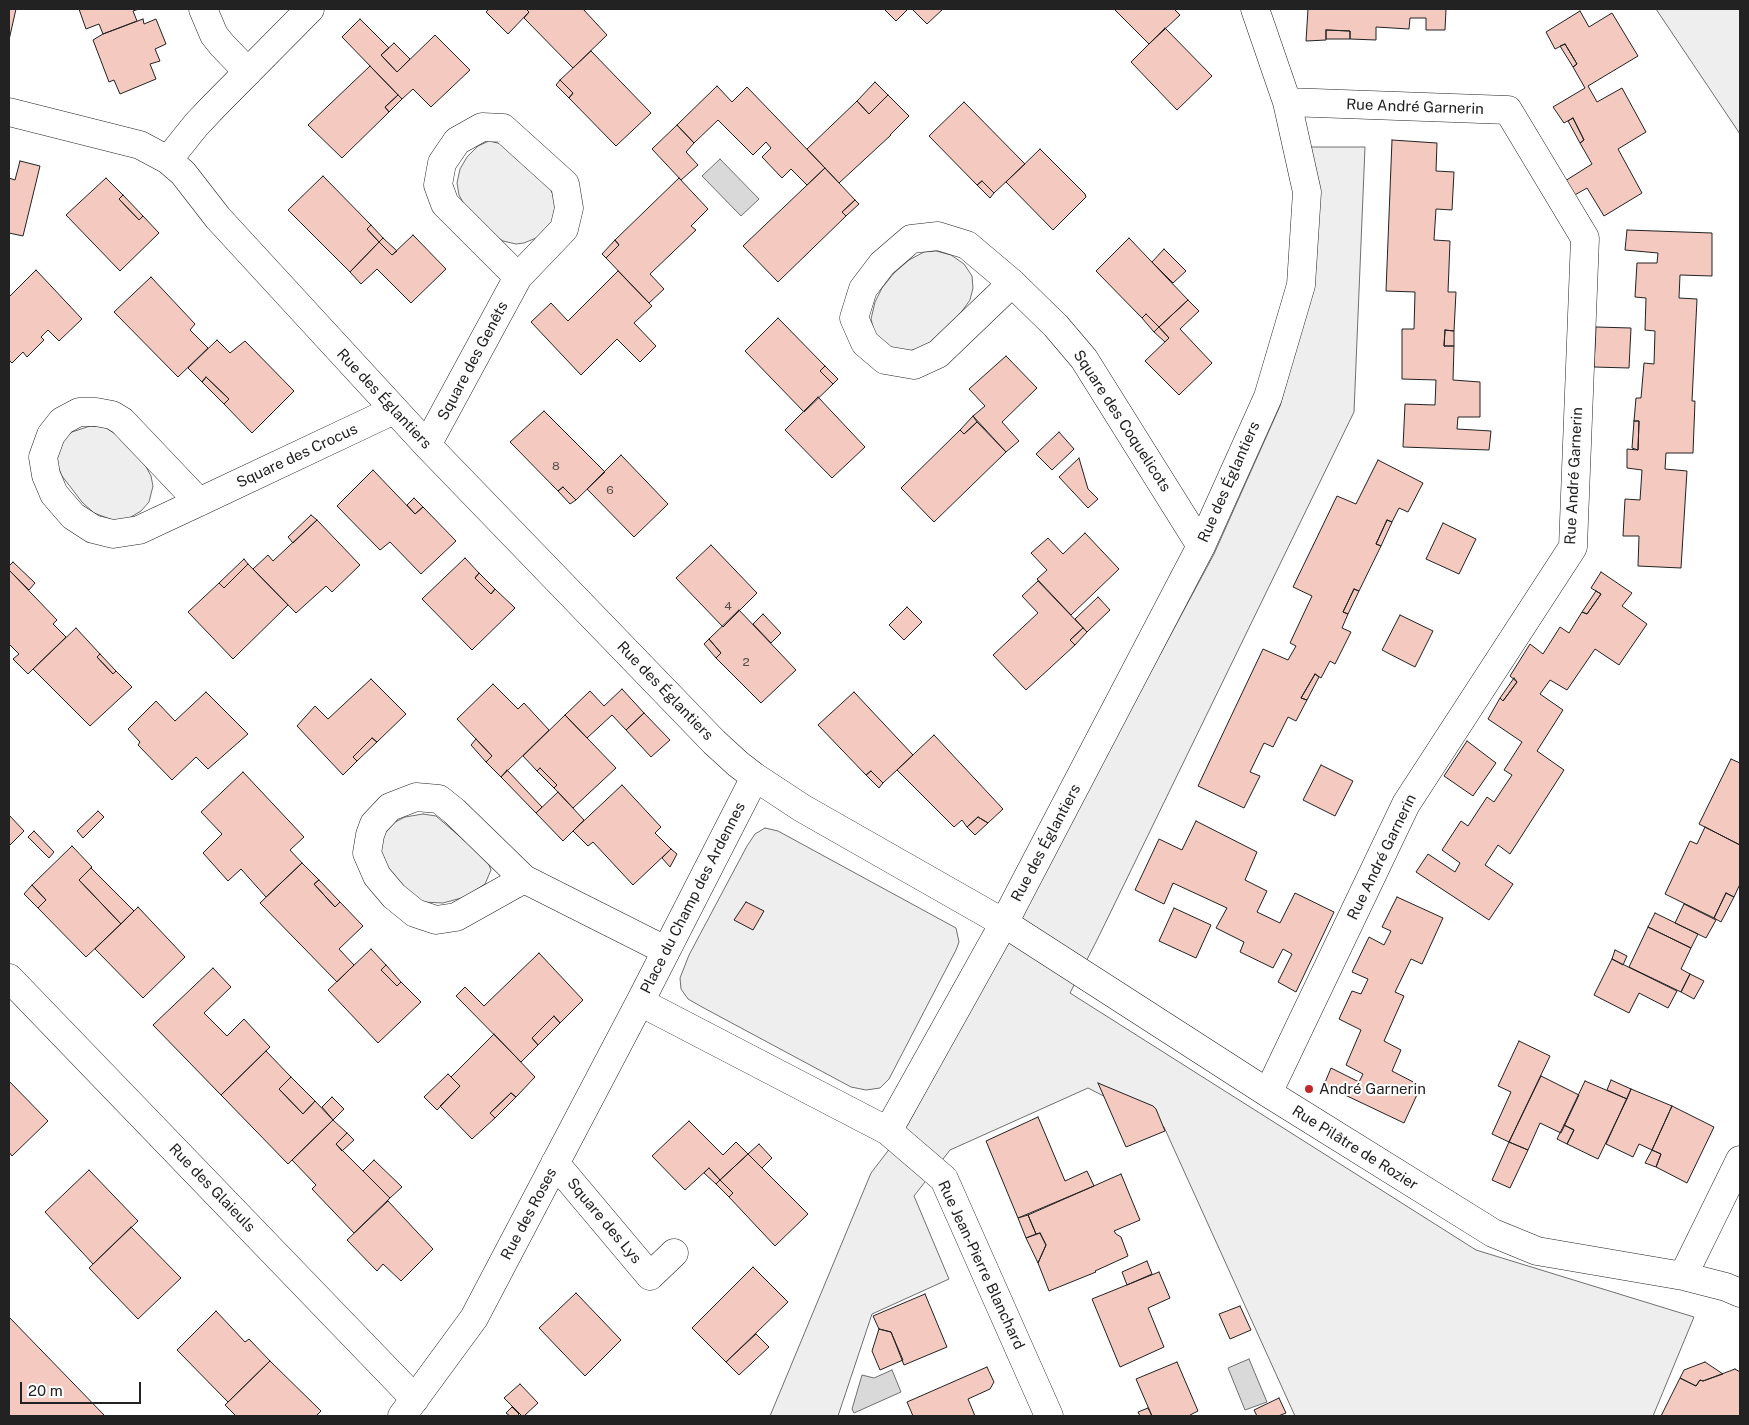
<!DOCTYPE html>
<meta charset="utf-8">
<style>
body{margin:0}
#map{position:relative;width:1749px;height:1425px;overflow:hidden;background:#fff;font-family:"Public Sans",sans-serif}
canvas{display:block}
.frame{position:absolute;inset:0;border:10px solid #222;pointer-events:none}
.scale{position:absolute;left:20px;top:1382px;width:121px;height:22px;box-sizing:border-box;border:2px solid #222;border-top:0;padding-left:6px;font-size:15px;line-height:18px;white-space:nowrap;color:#222;-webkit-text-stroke:4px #fff;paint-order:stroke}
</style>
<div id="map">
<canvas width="1749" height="1425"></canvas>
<div class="frame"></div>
<div class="scale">20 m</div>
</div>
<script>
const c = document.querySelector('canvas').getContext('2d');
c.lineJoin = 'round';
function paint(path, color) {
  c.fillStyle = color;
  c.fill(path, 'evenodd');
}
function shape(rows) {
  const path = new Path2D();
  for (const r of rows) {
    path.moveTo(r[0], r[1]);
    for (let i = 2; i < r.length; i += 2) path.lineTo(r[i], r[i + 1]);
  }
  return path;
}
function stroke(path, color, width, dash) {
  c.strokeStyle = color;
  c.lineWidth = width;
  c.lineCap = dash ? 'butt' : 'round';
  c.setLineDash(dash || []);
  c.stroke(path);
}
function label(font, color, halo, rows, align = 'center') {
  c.font = font + ' "Public Sans",sans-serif';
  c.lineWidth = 4;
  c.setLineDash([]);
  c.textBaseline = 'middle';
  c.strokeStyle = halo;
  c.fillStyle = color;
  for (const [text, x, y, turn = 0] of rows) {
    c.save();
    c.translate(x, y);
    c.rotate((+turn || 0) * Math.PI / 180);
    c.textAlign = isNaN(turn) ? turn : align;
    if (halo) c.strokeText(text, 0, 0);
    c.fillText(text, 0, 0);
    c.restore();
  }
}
const green = shape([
 [1656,9,1740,9,1740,134,1656,9],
 [489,141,502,144,549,186,554,197,555,207,553,220,546,231,536,238,524,243,516,244,503,241,493,234,465,206,459,195,457,183,460,169,467,157,478,146,489,141],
 [1311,147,1365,147,1354,412,1098,938,1070,993,1476,1250,1694,1317,1653,1416,1295,1416,1164,1127,1088,1088,950,1150,914,1196,949,1279,872,1314,838,1416,770,1416,871,1173,907,1126,1214,554,1280,406,1313,285,1311,147],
 [936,251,951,255,964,264,972,276,973,288,970,300,957,318,938,337,922,348,908,351,894,349,881,342,874,331,871,319,875,302,882,288,894,273,909,260,924,252,936,251],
 [90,426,105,427,118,436,144,463,151,476,153,486,149,502,141,511,131,517,118,522,94,513,82,502,62,476,57,464,58,452,65,438,72,432,90,426],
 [423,814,436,816,487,860,491,870,485,884,465,897,443,903,422,902,391,877,380,850,384,834,393,823,405,817,423,814],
 [765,828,778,831,956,928,959,942,956,950,889,1079,880,1088,866,1090,851,1087,702,1007,688,999,681,989,680,978,689,955,747,846,755,834,765,828]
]);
const water = shape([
 [720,159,759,199,741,216,702,176,720,159],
 [1249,1359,1267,1402,1245,1410,1228,1368,1249,1359],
 [892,1370,901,1392,854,1413,852,1409,862,1375,874,1378,892,1370]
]);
const building = shape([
 [9,9,16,9,9,40,9,9],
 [79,9,139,9,133,11,137,21,103,34,99,24,86,29,79,9],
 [489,9,526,9,529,12,508,34,486,12,489,9],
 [526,9,583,9,607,35,573,68,524,18,529,12,526,9],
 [884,9,908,9,896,21,884,9],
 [912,9,943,9,927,24,912,9],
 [1114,9,1174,9,1180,15,1149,44,1114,9],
 [1308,9,1446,9,1445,30,1426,30,1426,18,1410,18,1409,29,1376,27,1376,40,1350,39,1350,31,1326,30,1326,40,1306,41,1308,9],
 [1580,11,1589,27,1612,13,1638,56,1588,86,1597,102,1622,88,1646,132,1618,149,1642,193,1604,216,1587,188,1573,196,1565,181,1592,164,1580,143,1584,140,1573,118,1564,123,1553,107,1585,88,1573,67,1577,64,1565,44,1555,49,1546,32,1580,11],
 [143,19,144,24,156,19,166,44,155,49,160,61,150,64,156,79,120,94,114,80,109,82,93,40,103,34,143,19],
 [360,19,389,48,381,55,397,72,435,35,470,70,431,107,413,89,402,99,342,37,360,19],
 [1165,28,1212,76,1177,110,1131,62,1165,28],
 [1326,30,1350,31,1350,39,1326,39,1326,30],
 [394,43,410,59,397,72,381,55,394,43],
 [1565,44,1577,64,1573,67,1560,46,1565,44],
 [591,51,651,113,616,146,569,98,573,93,560,80,591,51],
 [370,66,398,95,385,107,389,112,342,158,308,125,370,66],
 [560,80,573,93,569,98,556,85,560,80],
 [875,82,888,95,869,114,857,101,875,82],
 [717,86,732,102,747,87,825,168,807,185,791,169,782,178,762,157,771,148,766,142,753,155,718,120,694,143,677,125,717,86],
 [398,95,402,99,389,112,385,107,398,95],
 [888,95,909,116,890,135,891,135,839,183,807,149,857,101,869,114,888,95],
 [964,102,1025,164,994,193,982,181,977,185,929,136,964,102],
 [1573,118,1584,140,1580,143,1568,121,1573,118],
 [677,125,694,143,686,152,698,165,681,180,652,149,677,125],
 [1392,140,1437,143,1436,171,1454,172,1452,210,1436,209,1434,240,1450,241,1448,292,1456,292,1454,331,1445,330,1444,346,1454,346,1453,380,1480,382,1480,417,1458,417,1457,429,1491,431,1489,450,1403,447,1405,404,1435,405,1436,380,1402,379,1402,329,1414,329,1415,292,1386,291,1392,140],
 [1040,149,1085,194,1086,197,1053,230,1006,182,1040,149],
 [20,161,40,166,23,236,9,233,9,178,15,180,20,161],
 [825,168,855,200,842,212,846,216,778,282,743,246,825,168],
 [323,176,371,225,367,229,379,242,350,272,288,210,323,176],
 [106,178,123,195,119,199,139,220,143,216,159,233,120,271,66,215,106,178],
 [679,178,708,209,691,226,696,230,650,274,664,289,649,303,606,258,619,245,615,240,679,178],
 [982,181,994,193,990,198,977,185,982,181],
 [123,195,143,216,139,220,119,199,123,195],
 [855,200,859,204,846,216,842,212,855,200],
 [371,225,383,238,379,242,367,229,371,225],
 [1627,230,1712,233,1712,276,1680,275,1679,298,1697,299,1692,401,1695,401,1693,453,1666,453,1665,469,1687,471,1681,568,1638,566,1639,536,1623,536,1625,499,1640,500,1642,470,1627,468,1627,449,1638,450,1639,421,1634,421,1636,398,1641,398,1644,363,1654,364,1655,331,1645,330,1646,298,1635,297,1637,263,1657,263,1658,253,1625,250,1627,230],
 [413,235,446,269,411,303,377,269,361,284,350,272,379,242,392,255,413,235],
 [383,238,397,251,392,255,379,242,383,238],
 [1129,238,1188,300,1159,327,1146,314,1142,318,1096,271,1129,238],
 [615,240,619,245,606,258,602,254,615,240],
 [1164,249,1186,271,1173,283,1152,262,1164,249],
 [36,270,82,319,59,341,48,330,41,337,44,340,27,357,23,352,12,363,9,360,9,297,36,270],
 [618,271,652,306,634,323,656,346,640,362,617,339,581,375,531,322,551,303,568,321,618,271],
 [151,277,195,324,190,330,208,348,178,377,114,312,151,277],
 [1188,300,1199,311,1180,329,1212,363,1179,395,1145,361,1169,338,1159,327,1188,300],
 [1146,314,1159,327,1154,332,1142,318,1146,314],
 [778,318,825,366,820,371,833,384,804,412,745,351,778,318],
 [1159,327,1169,338,1165,342,1154,332,1159,327],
 [1596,327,1631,328,1629,368,1594,367,1596,327],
 [1445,330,1454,331,1454,346,1444,346,1445,330],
 [217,340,230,353,245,341,294,391,252,433,224,404,229,399,206,377,202,382,188,368,217,340],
 [1006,356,1037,388,1002,422,1019,441,1006,452,973,416,985,406,969,389,1006,356],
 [825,366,838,379,833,384,820,371,825,366],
 [206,377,229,399,224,404,202,382,206,377],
 [818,397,865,447,832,478,785,430,818,397],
 [544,411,605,472,576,500,563,487,558,491,510,442,544,411],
 [973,416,977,422,964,434,960,430,973,416],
 [1634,421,1639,421,1638,450,1632,448,1634,421],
 [977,422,1006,452,934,522,901,488,960,430,964,434,977,422],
 [1059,432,1074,449,1052,470,1036,454,1059,432],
 [621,455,668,504,634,537,587,489,621,455],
 [1079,458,1088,489,1098,499,1088,508,1059,477,1079,458],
 [1378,460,1423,483,1408,512,1399,508,1392,522,1387,520,1376,544,1381,546,1359,591,1354,589,1343,612,1348,614,1342,628,1351,632,1335,664,1330,661,1321,678,1315,674,1301,698,1307,700,1296,721,1288,717,1273,747,1264,743,1250,772,1260,776,1244,808,1198,786,1263,649,1288,660,1296,646,1290,643,1312,596,1293,587,1337,496,1356,504,1378,460],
 [373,470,415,514,423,507,456,541,421,574,390,542,380,550,337,506,373,470],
 [563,487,576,500,570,504,558,491,563,487],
 [414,498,423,507,415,514,407,505,414,498],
 [311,515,317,520,293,543,288,537,311,515],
 [317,520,360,565,332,592,326,586,296,613,253,569,268,555,273,561,317,520],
 [1387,520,1392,522,1381,546,1376,544,1387,520],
 [1443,523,1476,539,1459,574,1426,559,1443,523],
 [1085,533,1119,569,1071,615,1037,579,1047,570,1031,553,1048,538,1063,554,1085,533],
 [711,545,757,593,723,627,676,578,711,545],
 [465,558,479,573,475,578,491,594,495,589,515,608,472,650,422,599,465,558],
 [244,559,248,564,224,588,219,583,244,559],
 [13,562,35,583,29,590,9,570,9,566,13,562],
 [248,564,288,605,233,659,188,612,219,583,224,588,248,564],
 [9,570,57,620,53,624,66,637,28,674,13,659,19,654,9,644,9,570],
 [1601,572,1632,593,1622,606,1647,624,1619,665,1595,649,1567,690,1550,680,1540,694,1563,710,1537,751,1564,770,1510,854,1498,845,1485,865,1513,884,1489,920,1416,872,1428,854,1455,872,1460,863,1442,850,1461,821,1468,826,1487,797,1494,802,1512,775,1504,770,1522,742,1488,719,1500,698,1503,701,1517,682,1510,676,1530,644,1543,654,1560,627,1569,633,1582,612,1587,614,1601,594,1591,588,1601,572],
 [479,573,495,589,491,594,475,578,479,573],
 [1038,581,1083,628,1070,640,1075,645,1026,690,993,655,1038,613,1022,596,1038,581],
 [1354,589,1359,591,1348,614,1343,612,1354,589],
 [1596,591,1601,594,1587,614,1582,612,1596,591],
 [1098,597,1110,610,1087,632,1075,619,1098,597],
 [907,607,922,622,904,640,889,625,907,607],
 [739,610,796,670,761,703,716,658,721,653,709,639,739,610],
 [763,614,781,633,771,643,753,624,763,614],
 [1400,615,1433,631,1415,667,1382,650,1400,615],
 [76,628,100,654,97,657,113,674,116,671,132,687,90,726,33,669,76,628],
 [1083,628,1087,632,1075,645,1070,640,1083,628],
 [709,639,721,653,716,658,704,644,709,639],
 [100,654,116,671,113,674,97,657,100,654],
 [1315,674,1319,677,1307,700,1301,698,1315,674],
 [1514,678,1517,682,1503,701,1500,698,1514,678],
 [371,679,406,714,377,742,372,738,353,757,357,761,343,775,297,726,315,706,328,719,371,679],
 [493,684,518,709,524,703,549,730,501,777,486,762,492,756,457,719,493,684],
 [622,689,644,713,626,730,612,715,587,738,565,715,590,691,604,706,622,689],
 [206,692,248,734,208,769,196,757,172,780,138,745,140,742,128,729,156,701,175,721,206,692],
 [854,692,913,755,883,783,871,771,866,775,818,725,854,692],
 [644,713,670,740,651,757,626,730,644,713],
 [565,715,616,768,573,808,554,788,557,785,540,768,537,771,523,756,565,715],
 [934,735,1003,809,988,823,978,817,967,827,962,820,954,827,897,770,934,735],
 [372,738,377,742,357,761,353,757,372,738],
 [476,739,492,756,486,762,471,745,476,739],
 [1467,741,1496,763,1473,796,1444,776,1467,741],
 [1731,759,1740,763,1740,845,1699,824,1731,759],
 [1321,765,1353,781,1335,816,1303,800,1321,765],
 [540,768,557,785,554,788,537,771,540,768],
 [507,770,542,807,536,813,501,777,507,770],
 [871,771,883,783,879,788,866,775,871,771],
 [243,772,304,837,290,850,302,863,266,897,241,869,228,881,203,853,222,834,201,812,243,772],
 [622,785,661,827,655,833,671,849,633,885,593,842,588,846,573,831,622,785],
 [558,792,584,820,563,841,536,813,558,792],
 [98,811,104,817,83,838,77,831,98,811],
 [9,815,24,831,9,846,9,815],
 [978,817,988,823,975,835,967,827,978,817],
 [1196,821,1257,852,1245,880,1267,891,1257,912,1280,923,1295,893,1334,912,1296,992,1278,982,1292,954,1283,949,1273,968,1240,952,1244,942,1216,928,1227,908,1173,883,1164,904,1135,890,1159,839,1182,850,1196,821],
 [1705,827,1740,845,1740,884,1734,897,1726,893,1714,918,1665,894,1690,841,1697,844,1705,827],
 [34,831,54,852,49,858,28,837,34,831],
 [72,846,92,867,79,880,121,924,86,957,38,908,46,900,32,885,72,846],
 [671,849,677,854,670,867,662,858,671,849],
 [302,863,319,880,314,884,335,907,340,902,363,926,339,949,354,965,337,982,260,903,302,863],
 [91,868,134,911,121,924,79,880,91,868],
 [319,880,340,902,335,907,314,884,319,880],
 [32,885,46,900,38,908,24,894,32,885],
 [1726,893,1734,897,1721,922,1714,918,1726,893],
 [1397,897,1443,918,1422,964,1411,959,1395,992,1404,996,1384,1041,1401,1050,1392,1071,1421,1086,1404,1123,1324,1085,1331,1068,1359,1082,1363,1074,1346,1065,1361,1030,1339,1019,1352,991,1361,994,1368,979,1352,972,1369,937,1384,945,1391,931,1382,927,1397,897],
 [746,902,764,911,753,930,734,920,746,902],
 [1684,904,1716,920,1706,938,1675,923,1684,904],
 [138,907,185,957,143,998,95,949,138,907],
 [1174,908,1211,925,1196,958,1159,941,1174,908],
 [1655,913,1698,934,1691,948,1648,927,1655,913],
 [1648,927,1691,948,1681,969,1690,974,1681,992,1629,967,1648,927],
 [371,949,386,965,381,970,397,986,401,982,421,1002,378,1043,328,990,371,949],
 [1615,950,1627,956,1623,965,1612,959,1615,950],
 [539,953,583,1000,560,1023,554,1016,532,1038,538,1045,521,1062,456,996,465,987,484,1006,539,953],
 [1612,959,1677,991,1668,1008,1639,993,1629,1013,1594,995,1612,959],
 [386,965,401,982,397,986,381,970,386,965],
 [213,968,231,987,204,1013,227,1036,244,1019,270,1047,221,1095,153,1025,213,968],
 [1690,974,1704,981,1694,999,1681,992,1690,974],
 [554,1016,560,1023,538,1045,532,1038,554,1016],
 [494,1034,535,1077,516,1097,511,1093,490,1113,495,1118,472,1139,440,1106,460,1086,451,1077,494,1034],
 [1519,1041,1550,1056,1509,1142,1492,1134,1511,1092,1498,1086,1519,1041],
 [266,1051,291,1077,279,1089,303,1114,315,1101,333,1120,288,1164,221,1095,266,1051],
 [448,1074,460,1086,437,1110,424,1097,448,1074],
 [1541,1076,1579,1095,1561,1133,1540,1123,1528,1150,1509,1142,1541,1076],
 [291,1077,315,1101,303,1114,279,1089,291,1077],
 [1611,1080,1631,1089,1627,1099,1607,1090,1611,1080],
 [9,1081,48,1121,12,1156,9,1152,9,1081],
 [1585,1081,1627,1099,1598,1159,1567,1144,1574,1130,1564,1125,1585,1081],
 [1098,1083,1153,1106,1156,1109,1165,1131,1126,1147,1098,1083],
 [1631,1089,1672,1106,1652,1150,1639,1144,1633,1157,1606,1144,1631,1089],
 [511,1093,516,1097,495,1118,490,1113,511,1093],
 [332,1097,344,1109,333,1120,322,1107,332,1097],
 [1672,1106,1714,1127,1687,1183,1656,1167,1661,1154,1652,1150,1672,1106],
 [1038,1117,1065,1181,1087,1171,1094,1186,1018,1218,986,1141,1038,1117],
 [333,1120,347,1133,336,1144,390,1198,354,1233,312,1189,316,1185,292,1160,333,1120],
 [689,1121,723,1155,736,1142,748,1154,720,1180,709,1168,685,1190,652,1156,689,1121],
 [1564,1125,1574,1130,1567,1144,1557,1139,1564,1125],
 [347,1133,354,1140,342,1151,336,1144,347,1133],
 [1509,1142,1528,1150,1510,1188,1492,1180,1509,1142],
 [759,1144,772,1158,762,1168,748,1154,759,1144],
 [1652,1150,1661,1154,1656,1167,1645,1163,1652,1150],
 [748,1154,808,1214,775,1246,729,1197,733,1193,720,1180,748,1154],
 [374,1160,402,1187,390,1198,363,1171,374,1160],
 [709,1168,720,1180,716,1184,704,1173,709,1168],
 [89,1170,138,1221,93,1264,45,1212,89,1170],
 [1121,1174,1140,1220,1114,1231,1116,1234,1121,1237,1128,1256,1095,1271,1096,1272,1049,1291,1038,1263,1046,1245,1040,1233,1036,1234,1028,1215,1121,1174],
 [720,1180,733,1193,729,1197,716,1184,720,1180],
 [388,1201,433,1249,401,1281,383,1264,377,1271,347,1240,388,1201],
 [1028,1215,1036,1234,1026,1238,1018,1218,1028,1215],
 [131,1227,181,1278,138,1319,89,1268,131,1227],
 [1040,1233,1046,1245,1038,1263,1026,1238,1040,1233],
 [1147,1261,1152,1274,1127,1285,1122,1272,1147,1261],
 [753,1267,788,1302,726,1362,692,1328,753,1267],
 [1159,1272,1170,1298,1148,1308,1164,1347,1120,1367,1092,1299,1159,1272],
 [576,1293,621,1340,585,1376,539,1328,576,1293],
 [925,1294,947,1347,904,1365,891,1332,879,1329,873,1316,925,1294],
 [1240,1306,1251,1330,1230,1339,1219,1314,1240,1306],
 [216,1311,245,1342,249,1339,270,1361,228,1402,177,1350,216,1311],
 [9,1317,105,1416,9,1416,9,1317],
 [879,1329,891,1332,903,1360,880,1370,872,1351,879,1329],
 [756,1334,769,1347,739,1375,726,1362,756,1334],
 [270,1361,321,1411,316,1416,236,1416,225,1405,270,1361],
 [1177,1362,1198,1411,1190,1415,1191,1416,1152,1416,1136,1379,1177,1362],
 [1705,1362,1723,1374,1703,1381,1700,1380,1696,1386,1680,1378,1684,1370,1705,1362],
 [987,1367,994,1382,990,1389,968,1399,975,1416,913,1416,907,1402,987,1367],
 [1735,1369,1740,1372,1740,1416,1661,1416,1680,1378,1696,1386,1700,1380,1703,1381,1735,1369],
 [520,1384,538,1403,524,1416,522,1416,504,1398,520,1384],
 [1279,1398,1286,1413,1278,1416,1257,1416,1254,1410,1279,1398],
 [512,1407,519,1414,517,1416,510,1416,506,1413,512,1407],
 [1148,1408,1152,1416,1140,1416,1138,1412,1148,1408]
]);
const street = shape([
 [203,9,214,35,222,45,248,72],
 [310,9,214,106,196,125,168,160,183,173,218,218,427,445,714,742,738,764,755,777],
 [1255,9,1287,102,1307,192,1301,285,1268,397,1201,546,1019,894,1004,923,888,1131,640,1002,755,777,802,808,1004,923,1268,1093,1493,1233,1537,1251,1683,1276,1726,1287,1740,1293],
 [9,112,140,145,168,160],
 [1012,283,938,354,914,365,885,360,865,343,854,318,863,289,882,264,911,239,938,236,967,245,1012,283,1056,326,1084,359,1201,546],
 [427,445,518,277,564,229,569,208,565,184,503,128,482,127,457,141,442,163,438,185,445,204,518,277],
 [199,502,122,421,112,415,96,412,79,412,62,421,51,435,43,457,46,475,54,494,73,516,93,529,113,534,139,530,199,502,394,410],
 [524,879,456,917,436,920,415,913,394,896,377,876,367,853,370,835,374,824,390,807,416,797,439,799,454,811,524,879,665,950],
 [9,978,415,1399],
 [1268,1093,1406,804,1573,547,1585,238,1508,110,1287,102],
 [888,1131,944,1179,1049,1416],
 [555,1163,650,1276,674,1253],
 [1683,1276,1740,1160],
 [402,1416,474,1318,640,1002]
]);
const markers = [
 [1309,1089,5,"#c62828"]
];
const numberNames = [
 ["8",556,466],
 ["6",610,490],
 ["4",728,606],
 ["2",746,662]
];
const streetNames = [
 ["Rue André Garnerin",1415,107,2],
 ["Square des Genêts",473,361,-62],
 ["Rue des Églantiers",384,399,47],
 ["Square des Coquelicots",1122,421,57],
 ["Square des Crocus",297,456,-25],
 ["Rue André Garnerin",1574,476,-87],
 ["Rue des Églantiers",1229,482,-66],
 ["Rue des Églantiers",665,691,46],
 ["Rue des Églantiers",1046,843,-62],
 ["Rue André Garnerin",1382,857,-64],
 ["Place du Champ des Ardennes",693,898,-63],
 ["Rue Pilâtre de Rozier",1355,1148,32],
 ["Rue des Glaieuls",212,1188,46],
 ["Rue des Roses",529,1214,-62],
 ["Square des Lys",604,1221,50],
 ["Rue Jean-Pierre Blanchard",981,1265,65]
];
const poiNames = [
 ["André Garnerin",1319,1089]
];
paint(green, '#eee');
stroke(green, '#6f6f6f', 1);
paint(water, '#d9d9d9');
stroke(water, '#6f6f6f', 1);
paint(building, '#f3c9c0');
stroke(building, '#222', 1);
stroke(street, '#222', 29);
stroke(street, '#fff', 28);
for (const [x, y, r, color] of markers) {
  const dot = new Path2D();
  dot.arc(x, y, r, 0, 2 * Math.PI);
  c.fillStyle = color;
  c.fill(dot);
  stroke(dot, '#fff', 2);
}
label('12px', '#564c4a', null, numberNames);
label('15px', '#222', '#fff', streetNames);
label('15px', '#222', '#fff', poiNames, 'left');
</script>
